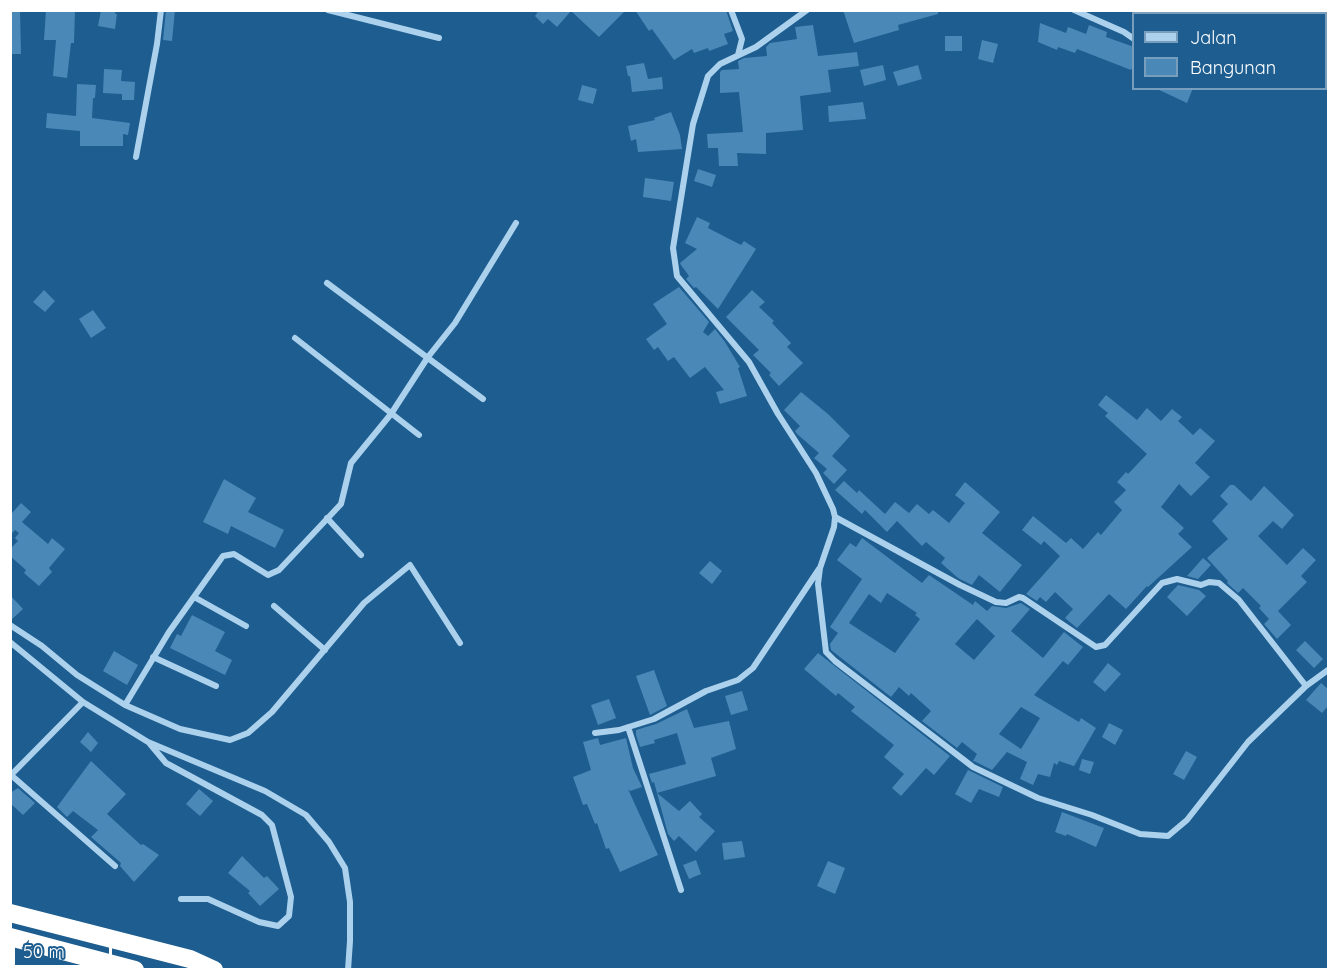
<!DOCTYPE html>
<style>
body{margin:0}
#map{position:relative;width:1339px;height:980px;overflow:hidden;background:#1d5d8f;font-family:Quicksand,sans-serif}
canvas{display:block}
.frame{position:absolute;inset:0;border:12px solid #fff;pointer-events:none}
.legend{position:absolute;left:1132px;top:12px;width:195px;height:78px;box-sizing:border-box;background:#1d5d8f;border:2px solid #779ebc;margin:0;padding:8px 10px;list-style:none;font-size:18px;color:#fff}
.legend li{display:flex;align-items:center;gap:12px;height:30px}
.legend b{width:30px;border:2px solid #779ebc}
.scale{position:absolute;left:12px;top:941px;width:100px;height:27px;box-sizing:border-box;border:3px solid #fff;border-top:0;padding-left:8px;font-size:18px;line-height:21px;white-space:nowrap;color:#fff;-webkit-text-stroke:4px #1d5d8f;paint-order:stroke}
</style>
<div id="map">
<canvas width="1339" height="980"></canvas>
<div class="frame"></div>
<ul class="legend">
<li><b style="height:8px;background:#acd1ed"></b>Jalan</li>
<li><b style="height:16px;background:#4a88b8"></b>Bangunan</li>
</ul>
<div class="scale">50 m</div>
</div>
<script>
const c = document.querySelector('canvas').getContext('2d');
c.lineJoin = 'round';
function paint(path, color) {
  c.fillStyle = color;
  c.fill(path, 'evenodd');
}
function shape(rows) {
  const path = new Path2D();
  for (const r of rows) {
    path.moveTo(r[0], r[1]);
    for (let i = 2; i < r.length; i += 2) path.lineTo(r[i], r[i + 1]);
  }
  return path;
}
function stroke(path, color, width, dash) {
  c.strokeStyle = color;
  c.lineWidth = width;
  c.lineCap = dash ? 'butt' : 'round';
  c.setLineDash(dash || []);
  c.stroke(path);
}
const building = shape([
 [10,10,20,10,21,54,10,54],
 [46,10,75,10,74,43,71,43,67,78,53,76,56,40,44,40],
 [101,10,116,10,115,14,117,14,115,29,98,26],
 [166,10,175,10,172,41,163,40],
 [539,10,626,10,599,37,571,11,557,27,548,19,543,24,535,16],
 [635,10,726,10,733,31,724,34,728,44,709,51,708,48,694,53,692,49,674,60,652,29,649,31],
 [843,10,938,10,938,14,898,25,899,30,854,43],
 [1040,23,1066,33,1068,27,1086,34,1089,25,1107,32,1106,37,1134,47,1134,64,1131,70,1077,49,1075,53,1058,47,1057,50,1038,42],
 [813,25,818,56,857,52,859,66,828,70,831,92,800,96,803,130,766,133,766,154,737,153,738,166,719,166,718,148,708,148,707,134,743,132,739,92,720,93,720,72,722,70,739,69,738,61,744,58,767,56,766,47,770,43,797,39,795,27],
 [945,36,962,36,962,51,945,51],
 [982,40,998,44,993,63,978,59],
 [644,63,648,79,662,77,663,89,632,92,630,76,628,76,626,66],
 [883,65,886,80,864,86,860,70],
 [918,65,922,79,898,86,893,72],
 [104,69,122,70,121,81,135,82,134,100,122,100,122,94,103,93],
 [77,84,96,85,95,98,93,98,92,118,130,123,128,135,123,134,123,146,80,146,80,131,46,128,47,113,76,116],
 [582,85,597,89,593,104,578,100],
 [1155,88,1193,88,1187,103],
 [863,102,866,119,829,122,828,106],
 [671,112,680,135,682,149,638,152,636,139,631,141,628,126,655,120,654,118],
 [698,169,716,175,712,187,694,181],
 [645,178,674,182,671,201,643,197],
 [697,217,710,223,708,228,741,245,744,241,756,249,718,309,696,287,694,288,686,279,689,276,681,265,680,263,697,249,685,243],
 [679,287,709,322,703,332,708,336,715,329,725,342,740,367,738,368,747,396,720,404,716,392,724,390,705,367,690,378,674,357,668,361,658,347,654,350,646,339,667,324,653,304],
 [44,290,55,301,45,312,33,302],
 [752,290,765,302,759,307,774,321,772,323,791,343,787,347,803,363,779,386,769,375,771,373,753,355,759,350,726,317],
 [93,310,106,328,91,338,79,319],
 [801,392,828,414,850,436,832,456,847,470,834,484,823,473,827,469,814,458,819,453,797,434,795,431,800,426,784,410],
 [1106,395,1137,420,1147,408,1161,421,1172,409,1182,417,1178,421,1193,435,1200,428,1215,441,1195,463,1210,477,1191,496,1179,484,1161,507,1184,528,1178,534,1192,547,1148,587,1147,586,1126,609,1109,594,1077,628,1065,618,1073,609,1055,592,1046,602,1040,597,1037,601,1026,594,1060,556,1044,541,1041,545,1022,530,1033,516,1066,543,1071,538,1083,549,1098,532,1101,535,1122,510,1114,502,1126,490,1117,482,1126,472,1128,474,1147,454,1105,416,1108,413,1098,405],
 [224,479,256,498,248,512,284,530,275,548,231,526,228,534,203,522],
 [844,481,857,493,859,490,885,514,895,502,909,513,917,504,929,514,933,510,949,523,965,503,955,495,965,482,1000,512,982,533,1022,565,1000,592,979,575,972,585,958,578,941,563,945,558,926,542,922,546,897,521,887,532,865,510,862,514,835,490],
 [1230,485,1234,485,1251,501,1264,486,1294,515,1282,529,1273,521,1258,536,1287,565,1303,548,1316,560,1301,576,1307,582,1278,611,1291,625,1277,639,1264,624,1269,619,1259,608,1261,606,1243,588,1238,593,1227,583,1228,581,1207,558,1228,539,1212,521,1228,504,1220,496],
 [21,503,31,512,22,522,48,544,52,538,65,549,49,568,52,572,39,586,24,573,26,570,10,556,10,549,18,541,15,538,19,533,15,530,10,535,10,512,12,513],
 [862,538,922,583,929,575,973,605,975,601,987,611,992,606,1006,608,1021,603,1030,609,1011,631,1043,658,1064,632,1083,647,1068,665,1063,661,1034,695,1079,722,1081,718,1096,728,1074,766,1059,761,1057,765,1054,763,1050,777,1038,774,1033,785,1020,779,1027,762,1007,752,992,770,976,762,973,761,977,754,962,742,957,748,922,721,931,711,911,693,909,696,899,687,891,697,831,650,830,644,838,633,830,627,862,579,837,560,850,543,856,547],
 [887,593,917,613,915,615,920,619,895,653,849,623,869,594,881,603],
 [977,619,995,636,974,660,955,644],
 [1021,707,1040,718,1021,749,999,734],
 [1203,558,1211,565,1198,579,1187,576],
 [710,561,722,571,712,584,699,573],
 [1178,585,1199,590,1206,596,1187,616,1167,597],
 [10,595,23,609,11,620,10,620],
 [192,615,225,632,215,651,232,660,225,675,170,648,177,634,181,636],
 [1305,641,1323,659,1314,668,1296,650],
 [114,651,138,665,127,685,103,671],
 [818,653,950,756,934,775,926,768,901,796,892,788,904,774,884,757,894,745,851,711,855,707,838,693,836,696,804,669],
 [1108,663,1121,674,1105,692,1093,682],
 [654,670,667,706,650,715,636,676],
 [1321,683,1329,690,1329,705,1322,713,1306,700],
 [742,691,748,710,731,715,725,696],
 [609,699,616,718,598,725,591,705],
 [687,709,694,728,729,721,736,749,711,758,716,776,657,793,679,811,690,801,702,814,699,817,715,831,696,852,679,836,674,841,668,834,654,782,652,783,649,774,686,764,677,733,654,740,655,743,640,747,636,735,636,730,656,724],
 [1109,723,1123,730,1115,745,1102,737],
 [88,732,98,743,91,752,80,742],
 [598,738,600,745,626,738,633,768,642,787,630,791,628,789,658,855,620,872,609,848,606,849,597,823,595,824,587,804,583,805,573,777,591,770,583,742],
 [1186,751,1197,757,1184,780,1173,774],
 [1082,759,1094,762,1090,774,1079,770],
 [91,761,126,794,107,814,141,845,143,844,159,855,134,882,120,866,121,863,91,837,98,830,73,811,67,817,57,807],
 [968,770,1003,787,999,797,979,789,971,803,955,794],
 [18,788,35,803,23,815,10,803,10,793],
 [199,789,213,801,200,816,186,804],
 [1062,812,1104,828,1096,847,1067,834,1066,836,1055,832],
 [742,841,745,857,724,860,722,843],
 [242,856,264,878,267,876,279,889,260,906,248,893,250,891,228,873],
 [696,860,701,874,689,879,683,865],
 [828,861,845,868,835,894,817,886]
]);
const minor = shape([
 [328,10,439,38],
 [731,10,742,39,738,55],
 [807,10,756,47,720,64,708,76,693,124,673,248,677,276,749,362,778,414,816,473,833,509,835,517,834,527,820,568,818,584,826,652,835,661,973,767,1038,798,1092,815,1140,834,1168,836,1187,820,1248,742,1306,686,1328,670],
 [1074,10,1124,32,1134,39],
 [136,157,157,44,161,10],
 [327,283,483,399],
 [295,338,419,435],
 [835,517,960,585,996,602,1006,603,1019,597,1023,598,1096,647,1105,645,1162,583,1177,579,1201,585,1209,582,1219,583,1239,600,1306,686],
 [327,518,361,555],
 [194,597,246,626],
 [274,606,325,650],
 [10,625,42,646,77,675,125,705,180,729,230,740,248,733,272,712,364,603,410,565,460,643],
 [10,642,83,702,148,742,265,791,306,815,329,842,345,868,350,902,350,941,348,970],
 [153,657,216,686],
 [83,702,11,775,115,866],
 [125,705,169,632,223,556,234,554,268,575,279,570,341,504,351,463,391,414,428,357,455,323,516,223],
 [628,727,681,890],
 [595,733,619,730,654,719,706,691,738,680,753,668,819,569],
 [150,744,166,763,262,815,272,825,291,897,289,916,278,926,259,922,208,899,181,899]
]);
const trunk = shape([
 [1314,10,1317,14],
 [1326,23,1328,26]
]);
const motorway = shape([
 [10,913,190,959,214,970],
 [10,937,135,970]
]);
paint(building, '#4a88b8');
stroke(minor, '#acd1ed', 6);
stroke(trunk, '#f9fcff', 16);
stroke(motorway, '#fff', 18);
</script>
